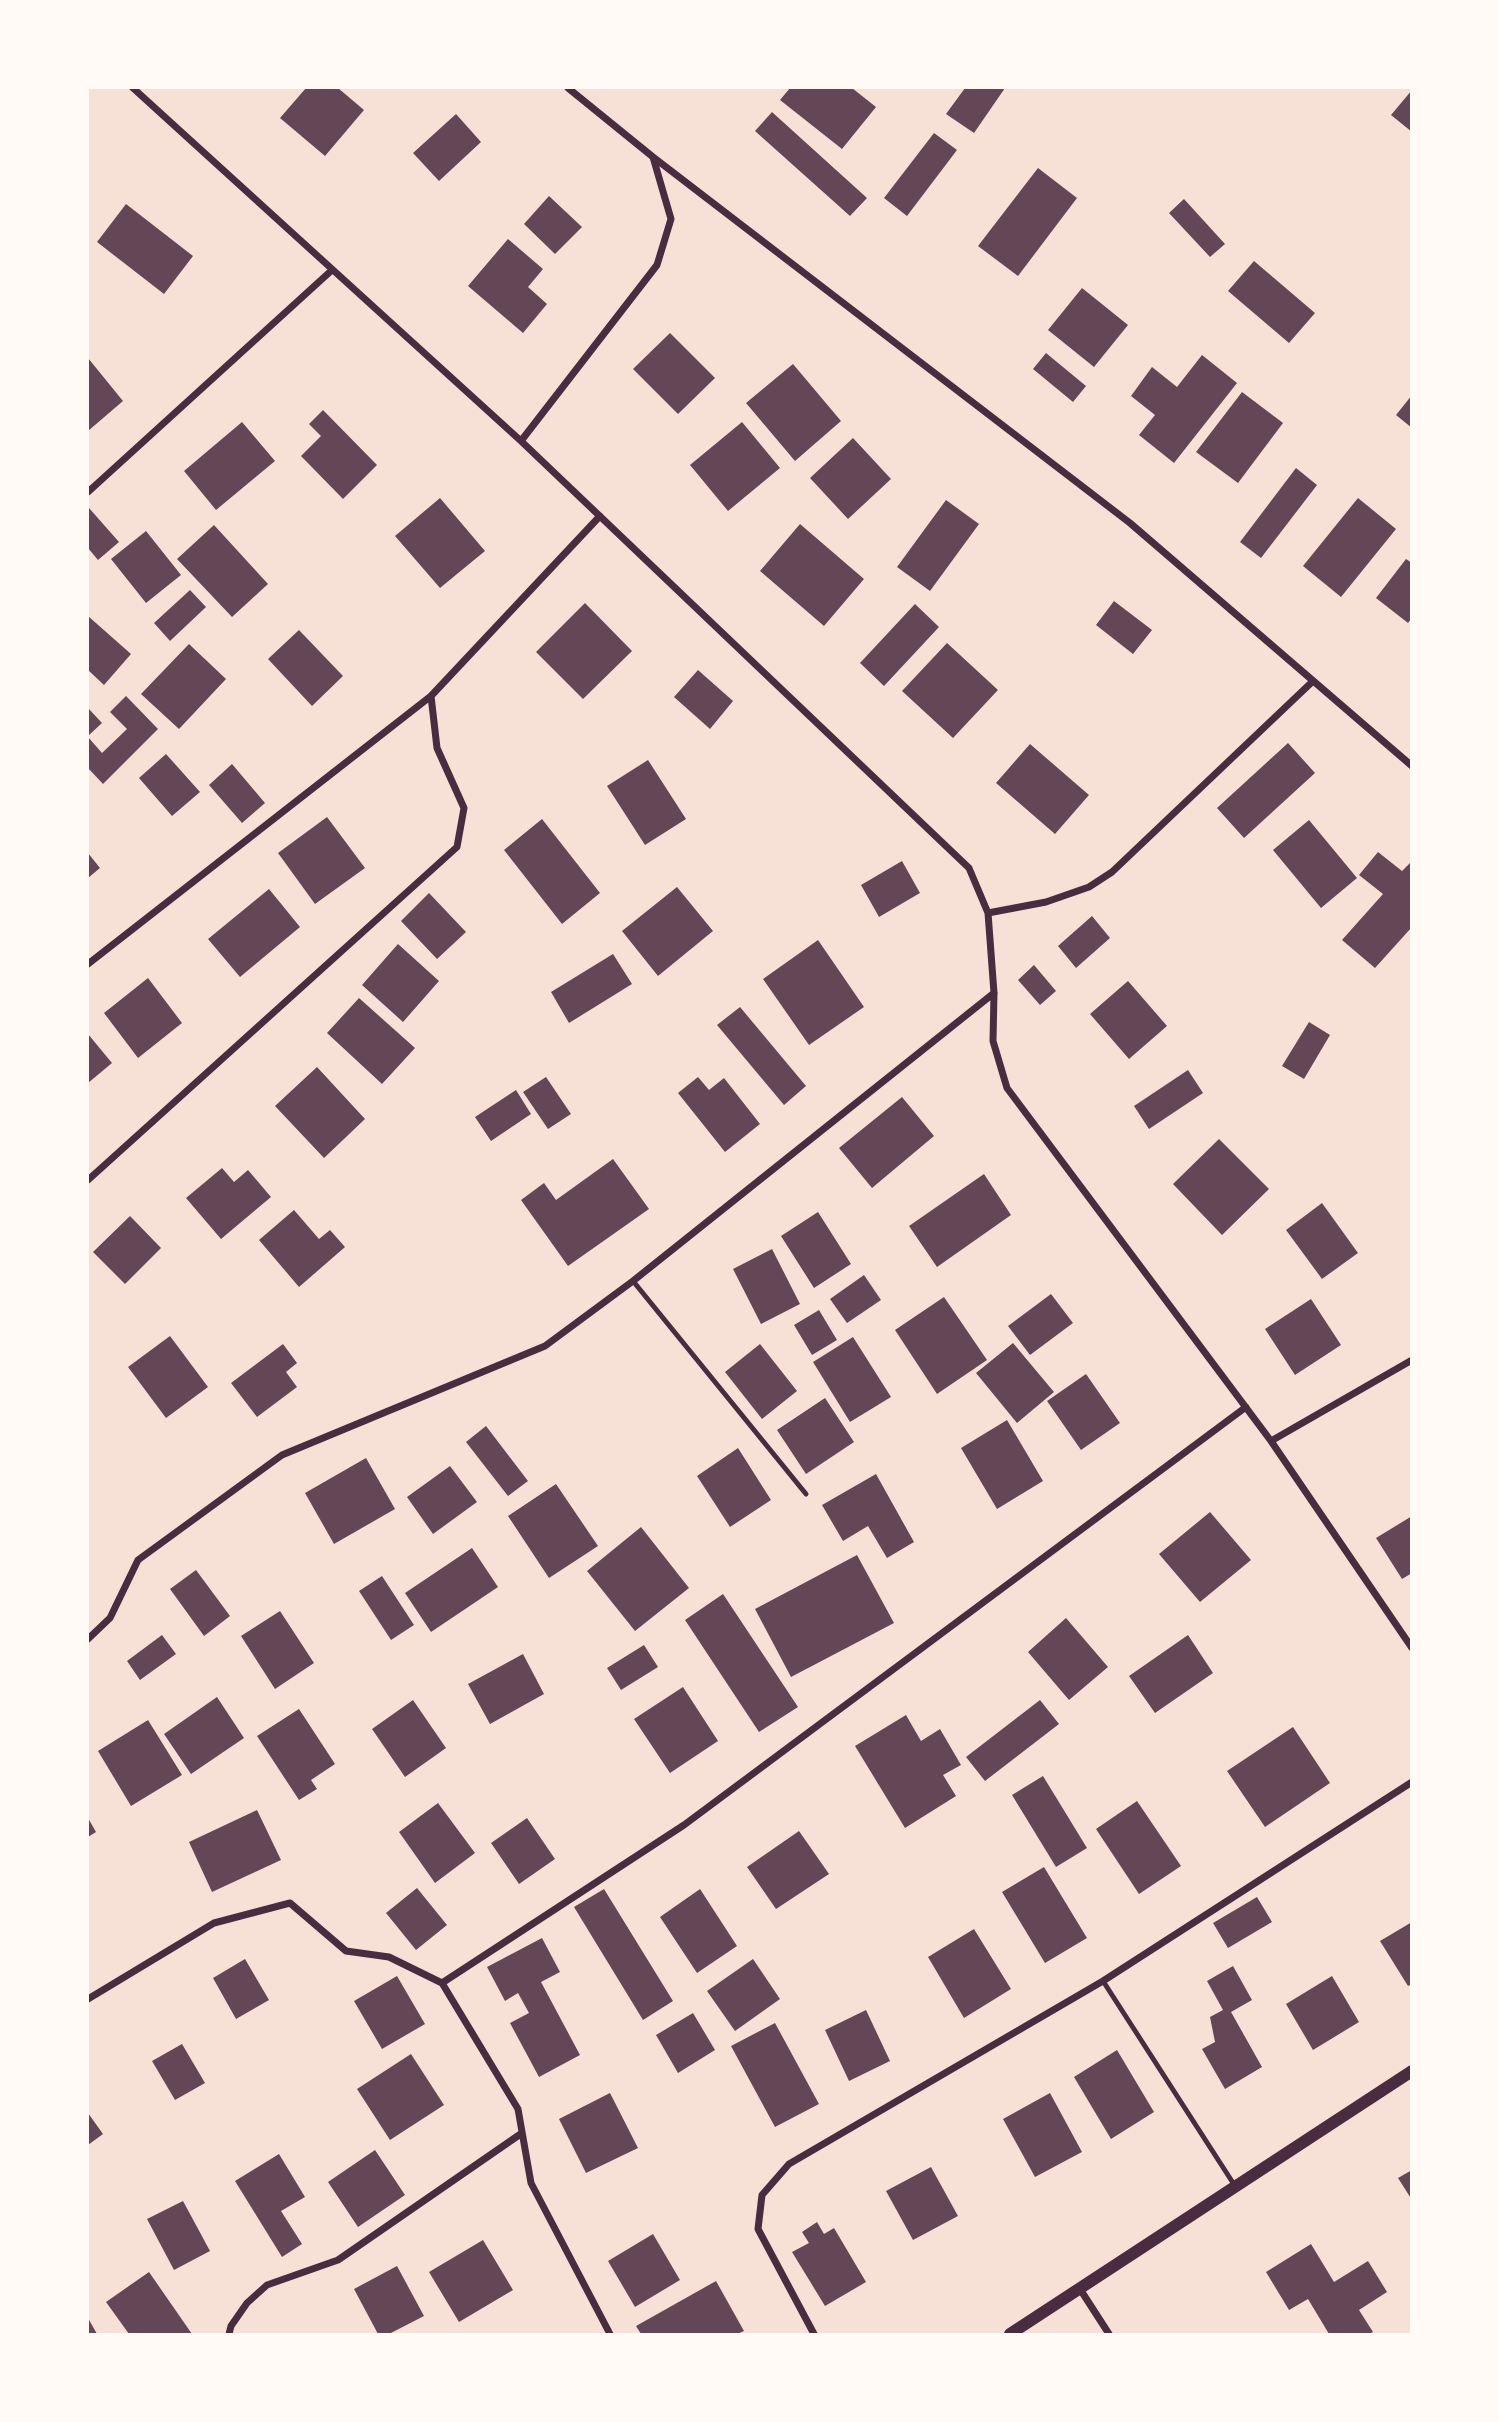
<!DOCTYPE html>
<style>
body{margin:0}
#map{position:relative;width:1499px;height:2422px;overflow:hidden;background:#f7e1d7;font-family:Arial,sans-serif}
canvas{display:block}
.frame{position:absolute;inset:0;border:89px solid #fffaf5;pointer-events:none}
</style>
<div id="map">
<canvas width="1499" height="2422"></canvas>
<div class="frame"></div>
</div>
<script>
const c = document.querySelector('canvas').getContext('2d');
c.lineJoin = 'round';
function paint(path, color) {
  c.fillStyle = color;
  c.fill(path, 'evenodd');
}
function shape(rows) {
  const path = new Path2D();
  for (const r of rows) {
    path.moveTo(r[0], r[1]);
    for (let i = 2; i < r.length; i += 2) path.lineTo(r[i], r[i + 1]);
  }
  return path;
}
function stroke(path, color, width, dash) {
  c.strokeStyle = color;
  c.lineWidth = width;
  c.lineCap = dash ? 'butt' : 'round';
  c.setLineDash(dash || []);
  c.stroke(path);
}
const building = shape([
 [306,88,338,88,364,110,325,156,280,118],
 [790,88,852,88,876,107,842,149,780,100],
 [965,88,1005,88,974,133,946,114],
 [1412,90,1412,132,1391,115],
 [772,112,867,198,850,216,755,131],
 [456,114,481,142,439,181,413,153],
 [934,133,957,150,907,216,884,198],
 [1038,168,1077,198,1018,276,978,246],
 [549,196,582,227,555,254,524,224],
 [1184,199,1225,244,1210,257,1169,213],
 [126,204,193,256,164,294,97,242],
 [508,239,543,269,528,287,547,304,523,333,468,286],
 [1254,261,1315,313,1289,343,1228,291],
 [1082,288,1128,325,1094,367,1048,330],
 [670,333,715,378,678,414,633,369],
 [1046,353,1086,386,1073,402,1033,369],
 [1202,355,1237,383,1174,463,1139,435,1155,415,1131,396,1152,367,1177,387],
 [88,358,123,401,88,431],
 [793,364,841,421,795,461,746,403],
 [1242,392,1283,423,1238,483,1196,452],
 [1412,395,1412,428,1396,415],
 [323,410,377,465,343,499,301,456,321,436,309,424],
 [242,422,275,461,216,510,184,471],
 [742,422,780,468,728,511,690,465],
 [853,438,891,479,848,519,810,478],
 [1296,468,1317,485,1261,558,1240,542],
 [440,498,485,551,440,588,395,536],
 [1358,498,1396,529,1341,597,1303,566],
 [946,500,979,524,930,591,897,567],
 [89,508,119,542,98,560,88,548,88,509],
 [800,524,864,579,824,626,760,571],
 [214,525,268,584,232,617,177,559],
 [146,531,181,575,146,603,111,559],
 [1406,559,1412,563,1412,618,1408,623,1376,598],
 [190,590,206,607,170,641,154,623],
 [1114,601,1152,630,1133,654,1096,625],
 [585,603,632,651,583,699,536,652],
 [915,604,939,627,884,686,860,663],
 [88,616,131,654,104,685,88,670],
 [299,630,343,676,312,706,268,659],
 [947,643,998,690,953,738,902,691],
 [189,644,226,679,179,729,141,694],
 [698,670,733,701,710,729,674,697],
 [126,696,158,729,103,784,88,768,88,737,102,753,127,729,110,712],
 [88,708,102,723,88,736],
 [1288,743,1315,773,1244,838,1217,808],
 [1030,744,1089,795,1055,834,996,783],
 [166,754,200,792,172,816,139,778],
 [648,760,686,819,645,845,607,786],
 [232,764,265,803,242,823,209,785],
 [327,817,365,868,315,904,278,853],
 [542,819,600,893,562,924,504,850],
 [1309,820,1357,878,1321,908,1273,850],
 [1378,852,1402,871,1412,861,1412,927,1375,968,1342,940,1383,894,1359,875],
 [88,853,100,868,88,878],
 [902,861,920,893,879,917,861,885],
 [677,887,713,931,658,976,622,931],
 [269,889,300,927,240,977,208,939],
 [429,893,466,932,437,959,401,921],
 [1092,916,1110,938,1076,968,1058,946],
 [818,940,864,1007,809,1045,763,979],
 [398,944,439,981,403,1022,362,985],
 [613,954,632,984,569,1023,551,992],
 [1034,965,1056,991,1040,1005,1018,980],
 [148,978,182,1023,138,1058,104,1013],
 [1128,981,1167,1026,1129,1059,1090,1014],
 [359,998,415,1048,382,1084,327,1033],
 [740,1007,806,1086,784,1105,717,1025],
 [1309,1022,1330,1035,1304,1079,1282,1066],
 [88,1034,112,1063,88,1083],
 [317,1067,365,1119,324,1158,275,1106],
 [1188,1070,1203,1093,1149,1129,1134,1106],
 [546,1077,571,1114,548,1129,523,1092],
 [698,1077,709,1090,724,1078,760,1124,725,1152,678,1093],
 [516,1090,531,1114,491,1141,475,1117],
 [902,1097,934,1136,872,1188,839,1148],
 [1219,1139,1269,1189,1222,1235,1173,1184],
 [613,1159,649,1209,568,1266,521,1200,544,1183,556,1200],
 [222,1168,234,1182,248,1170,271,1197,221,1239,186,1198],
 [984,1174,1011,1215,937,1267,909,1226],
 [1322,1203,1358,1253,1322,1279,1286,1230],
 [294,1210,319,1239,330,1230,345,1247,299,1287,259,1240],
 [818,1212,851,1264,814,1288,781,1236],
 [130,1216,161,1248,125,1284,93,1252],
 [772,1249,800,1304,761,1324,733,1269],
 [864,1275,881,1300,847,1323,830,1299],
 [1051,1294,1073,1323,1030,1355,1008,1326],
 [944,1297,987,1360,937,1394,895,1330],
 [1311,1299,1341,1345,1295,1375,1265,1329],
 [819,1310,837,1340,812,1355,794,1325],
 [170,1336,208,1387,166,1418,128,1367],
 [853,1337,891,1397,850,1422,813,1362],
 [1013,1343,1054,1392,1017,1423,976,1373],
 [283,1344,297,1363,286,1372,297,1387,257,1417,231,1383],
 [760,1344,797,1391,762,1419,725,1372],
 [1086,1374,1120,1423,1081,1450,1047,1401],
 [825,1398,854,1442,806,1474,777,1430],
 [1007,1420,1043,1481,997,1509,961,1448],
 [486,1426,528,1481,508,1496,466,1442],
 [738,1448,771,1500,730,1527,697,1476],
 [366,1458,395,1509,334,1544,305,1493],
 [450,1466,477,1502,433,1534,407,1497],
 [876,1474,914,1542,887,1558,868,1526,843,1541,822,1505],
 [556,1484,598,1546,549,1578,508,1516],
 [1210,1512,1251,1560,1200,1602,1159,1554],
 [1412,1516,1412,1573,1402,1579,1376,1538],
 [641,1527,689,1588,635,1631,587,1571],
 [472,1548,498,1587,431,1632,405,1593],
 [857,1555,894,1623,791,1677,755,1609],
 [196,1570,230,1616,204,1636,170,1589],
 [382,1576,414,1625,391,1640,359,1591],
 [723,1594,798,1707,759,1732,685,1620],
 [280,1611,314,1663,275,1689,241,1636],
 [1066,1618,1108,1667,1069,1700,1028,1652],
 [162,1635,176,1654,140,1680,127,1661],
 [1188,1635,1213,1673,1155,1713,1129,1676],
 [644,1645,658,1667,621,1690,607,1668],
 [523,1654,544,1694,490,1724,468,1684],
 [683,1687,718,1741,670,1773,634,1719],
 [217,1697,244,1738,191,1774,164,1734],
 [413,1700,446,1748,405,1777,372,1729],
 [1040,1700,1059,1724,985,1781,966,1757],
 [299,1709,335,1764,311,1780,317,1789,299,1800,257,1736],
 [906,1715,921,1741,940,1729,961,1765,943,1775,956,1796,905,1828,855,1746],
 [148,1720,182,1775,131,1806,98,1751],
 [1293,1727,1330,1783,1265,1827,1227,1771],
 [1043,1776,1087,1848,1056,1867,1012,1795],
 [1137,1801,1181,1866,1139,1894,1096,1829],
 [438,1803,475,1853,435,1883,399,1832],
 [257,1810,281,1860,212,1892,189,1842],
 [88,1818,96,1832,88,1837],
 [527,1818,555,1859,519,1884,491,1843],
 [799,1831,829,1874,776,1909,747,1867],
 [1044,1867,1087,1938,1045,1963,1002,1892],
 [417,1888,447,1925,416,1950,386,1913],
 [604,1889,673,2001,643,2020,574,1907],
 [700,1889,737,1946,697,1973,660,1917],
 [1257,1897,1272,1922,1228,1948,1213,1923],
 [1412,1922,1412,1984,1408,1986,1380,1941],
 [974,1929,1011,1989,964,2018,928,1957],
 [542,1938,560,1972,541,1982,580,2055,539,2077,510,2023,529,2013,518,1993,505,2001,487,1967],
 [245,1959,269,2000,236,2019,213,1978],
 [753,1959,780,1999,735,2031,707,1991],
 [1233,1966,1252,2000,1231,2012,1262,2067,1225,2089,1202,2049,1215,2042,1210,2017,1223,2010,1207,1981],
 [397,1976,425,2024,382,2049,354,2001],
 [1332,1976,1359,2022,1313,2050,1286,2004],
 [866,2010,890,2061,849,2081,825,2030],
 [693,2013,715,2050,678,2073,656,2035],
 [775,2023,819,2104,775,2127,731,2046],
 [182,2044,205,2083,175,2100,152,2061],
 [1117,2050,1154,2112,1111,2139,1074,2077],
 [411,2054,444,2105,390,2140,357,2089],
 [610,2093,638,2148,586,2173,559,2119],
 [1050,2093,1082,2152,1035,2177,1003,2119],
 [88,2113,103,2134,88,2145],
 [375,2150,405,2195,358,2227,328,2182],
 [279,2154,305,2197,281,2211,302,2244,282,2257,235,2181],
 [931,2167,958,2216,913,2240,886,2191],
 [1412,2170,1412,2200,1398,2178],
 [183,2201,210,2251,174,2270,147,2219],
 [817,2222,824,2234,834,2228,866,2282,825,2306,792,2252,809,2243,802,2232],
 [653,2234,680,2280,635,2307,608,2261],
 [483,2240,513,2290,459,2322,429,2272],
 [1311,2244,1334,2282,1368,2261,1387,2292,1359,2310,1373,2332,1369,2334,1329,2334,1308,2299,1289,2310,1266,2272],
 [397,2266,424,2316,389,2334,378,2334,354,2289],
 [149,2272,192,2334,129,2334,106,2302],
 [716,2281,744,2331,737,2334,641,2334,636,2326],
 [88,2318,97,2334,88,2334]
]);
const service = shape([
 [633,1281,806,1494],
 [1103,1981,1235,2186]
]);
const minor = shape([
 [133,88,521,441,969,868,988,913,994,993,993,1041,1007,1088,1271,1441,1412,1648],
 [568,88,653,157,1130,523,1412,766],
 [521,441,657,265,671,219,653,157],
 [88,492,332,270],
 [988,913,1046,902,1089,887,1112,872,1312,682],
 [88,964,431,696,600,516],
 [88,1180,457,847,464,808,437,748,431,696],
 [1271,1441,1412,1360],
 [88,1639,110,1618,138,1560,282,1455,545,1346,633,1281,994,993],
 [442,1983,684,1825,1246,1407],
 [442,1983,518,2109,531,2183,610,2334],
 [88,1999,214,1923,290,1903,346,1951,389,1957,442,1983],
 [1080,2289,1109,2334],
 [229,2334,231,2326,247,2303,267,2285,338,2260,522,2133],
 [814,2334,758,2229,762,2195,789,2164,1103,1981,1412,1782]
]);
const tertiary = shape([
 [1010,2334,1412,2071]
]);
paint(building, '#644757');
stroke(service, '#4a2c40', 5);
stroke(minor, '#4a2c40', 7);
stroke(tertiary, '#4a2c40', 12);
</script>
